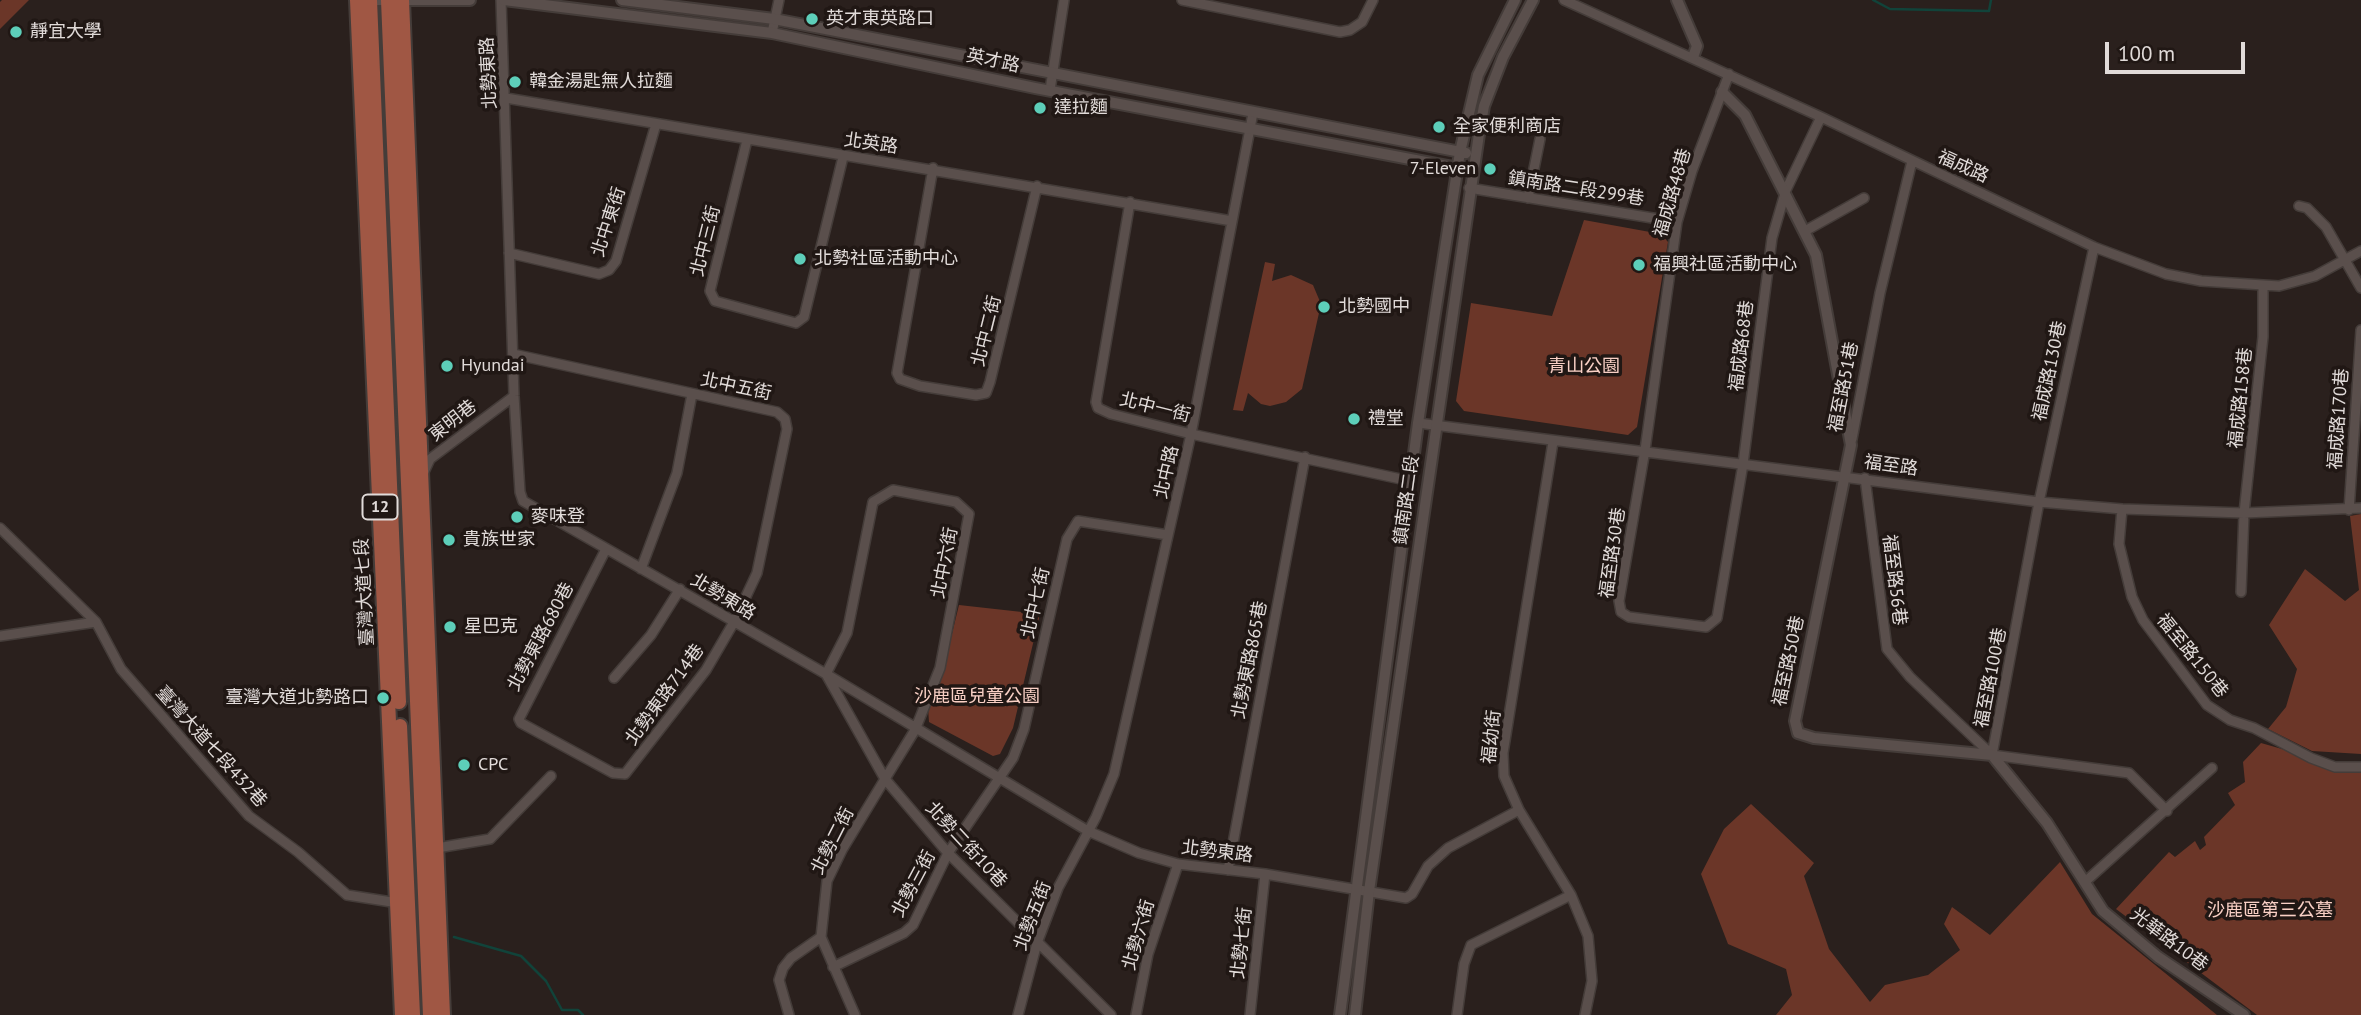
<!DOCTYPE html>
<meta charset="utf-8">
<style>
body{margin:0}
#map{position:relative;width:2361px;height:1015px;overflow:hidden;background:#2a201d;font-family:"PT Sans",sans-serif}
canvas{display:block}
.scale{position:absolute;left:2105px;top:42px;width:140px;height:32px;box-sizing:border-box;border:4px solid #e1dbd9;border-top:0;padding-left:9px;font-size:21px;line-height:24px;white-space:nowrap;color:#e1dbd9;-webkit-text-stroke:5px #201714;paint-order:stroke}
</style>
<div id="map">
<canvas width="2361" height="1015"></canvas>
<div class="scale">100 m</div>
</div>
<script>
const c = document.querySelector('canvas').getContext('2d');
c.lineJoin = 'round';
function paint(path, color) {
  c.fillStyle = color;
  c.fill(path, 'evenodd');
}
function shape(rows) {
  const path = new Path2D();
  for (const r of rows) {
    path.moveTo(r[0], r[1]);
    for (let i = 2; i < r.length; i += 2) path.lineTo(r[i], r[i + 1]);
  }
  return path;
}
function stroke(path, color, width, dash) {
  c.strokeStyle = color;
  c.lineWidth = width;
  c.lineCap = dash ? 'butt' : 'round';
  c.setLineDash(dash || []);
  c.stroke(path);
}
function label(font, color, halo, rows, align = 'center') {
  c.font = font + ' "PT Sans","Noto Sans TC",sans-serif';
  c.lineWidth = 7;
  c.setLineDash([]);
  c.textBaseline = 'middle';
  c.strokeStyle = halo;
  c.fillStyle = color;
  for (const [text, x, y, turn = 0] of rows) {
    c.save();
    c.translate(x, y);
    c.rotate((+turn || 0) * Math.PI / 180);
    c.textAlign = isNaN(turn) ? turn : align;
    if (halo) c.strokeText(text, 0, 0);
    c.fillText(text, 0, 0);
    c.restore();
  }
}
const green = shape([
 [2,0,29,0,0,29,0,2],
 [1584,220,1661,234,1668,242,1637,427,1628,435,1464,411,1456,401,1471,303,1552,316],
 [1265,262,1275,264,1272,281,1291,275,1313,285,1321,304,1302,389,1286,402,1270,406,1261,404,1248,393,1243,411,1233,410],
 [2361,514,2361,754,2312,751,2268,729,2286,707,2297,669,2269,625,2305,569,2345,601,2359,590,2350,516],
 [959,605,1040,614,1013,728,1000,754,993,756,929,722,928,708,943,670],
 [2261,743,2324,761,2361,765,2361,1015,2257,1015,2116,909,2169,852,2175,857,2195,841,2200,850,2206,845,2204,837,2235,805,2228,793,2245,782,2243,762],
 [1751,804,1814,863,1804,876,1829,949,1870,1002,1885,985,1928,975,1960,950,1944,924,1952,907,1990,935,2060,862,2092,914,2217,1015,1776,1015,1792,995,1786,969,1728,944,1701,874,1724,829]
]);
const stream = shape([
 [1873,0,1890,9,1989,11,1991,0],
 [454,937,521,956,546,981,562,1010,578,1010,583,1015]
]);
const minor = shape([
 [501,0,514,396,520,492,523,501,826,674,1088,831,1139,853,1178,864,1265,874,1406,898,1412,894,1428,866,1448,848,1519,810],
 [1182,0,1340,32,1350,30,1362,22,1373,0],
 [1564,0,1821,117,2094,247,2166,274,2201,281,2279,286,2315,276,2361,251],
 [772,33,779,0],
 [1729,74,1692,171,1677,222,1645,450,1619,601,1621,612,1629,617,1706,627,1717,618,1743,464,1772,238,1786,190,1821,117],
 [1050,90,1064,0],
 [506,98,1232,221],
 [747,140,710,291,715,301,796,323,804,317,843,157],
 [933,168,897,373,900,379,920,386,976,395,986,393,990,382,1037,186],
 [1469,188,1677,222],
 [1528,198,1540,139],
 [1130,202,1096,402,1098,408,1111,414,1191,434,1410,481],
 [2299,206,2307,208,2326,227,2361,288],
 [1805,231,1864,198],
 [509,253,599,274,609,270,616,261,656,124],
 [513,354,777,412,785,419,787,429,757,573,734,622,706,670,625,774,613,773,521,723,519,719,606,549],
 [1418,423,2039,502,2122,509,2244,513,2361,508],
 [1852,439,1880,293,1912,161],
 [1553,442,1503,753,1504,776,1519,810,1571,895,1588,936,1592,981,1585,1015],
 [423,474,430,459,514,396],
 [1865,478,1887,649,1910,677,1992,755],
 [2122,509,2119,544,2132,597,2143,620,2207,705,2230,720,2254,728,2311,758,2335,767,2361,767],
 [2349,510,2361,330],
 [0,528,96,622,121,669,249,816,298,852,347,895,398,903],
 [641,569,677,473,692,394],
 [2241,592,2244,513,2263,337,2263,286],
 [0,636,96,622],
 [614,678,651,635,680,589],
 [1992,755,2039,502,2094,247],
 [1992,755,2129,773,2167,811],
 [437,848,490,839,551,776],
 [1228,870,1305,457],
 [2086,881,2212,768],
 [833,967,904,933,913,925,948,853,1013,758,1024,729,1067,539,1078,521,1168,535],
 [789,1015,779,980,783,968,791,958,821,937],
 [855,1015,821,937,827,881,842,850,885,779,915,730,940,668,969,514,956,502,893,490,873,502,847,633,826,674,885,779,948,853,1111,1015],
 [1018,1015,1037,943,1058,888,1096,817,1114,774,1191,434,1253,113],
 [1136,1015,1148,954,1178,864],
 [1250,1015,1265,874],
 [1457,1015,1464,964,1471,945,1571,895]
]);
const tertiary = shape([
 [366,0,470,0],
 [504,0,772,33,1035,88,1463,169],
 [622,0,774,19,1466,153],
 [1677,0,1697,46,1693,57],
 [1722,92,1745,115,1816,255,1851,445,1795,721,1798,733,1814,738,1992,755,2047,823,2103,911,2158,957,2244,1015],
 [1340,1015,1418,423,1460,152,1478,75,1515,0],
 [1355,1015,1369,891,1479,134,1484,106,1503,57,1533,0]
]);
const primary = shape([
 [357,0,402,1015],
 [370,0,399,702],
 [388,0,430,1015],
 [402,0,443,1015],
 [400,726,413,1015]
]);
const markers = [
 [812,19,7,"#5dceb9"],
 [16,32,7,"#5dceb9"],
 [515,82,7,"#5dceb9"],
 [1040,108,7,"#5dceb9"],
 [1439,127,7,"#5dceb9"],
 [1490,169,7,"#5dceb9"],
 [800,259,7,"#5dceb9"],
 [1639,265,7,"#5dceb9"],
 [1324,307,7,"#5dceb9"],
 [447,366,7,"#5dceb9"],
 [1354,419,7,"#5dceb9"],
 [517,517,7,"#5dceb9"],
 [449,540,7,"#5dceb9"],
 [450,627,7,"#5dceb9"],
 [383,698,7,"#5dceb9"],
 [464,765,7,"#5dceb9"]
];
const shields = [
 [380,507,35]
];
const shieldNames = [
 ["12",380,507]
];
const poiNames = [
 ["英才東英路口",826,19],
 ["靜宜大學",30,32],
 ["韓金湯匙無人拉麵",529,82],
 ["達拉麵",1054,108],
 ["全家便利商店",1453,127],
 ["7-Eleven",1476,169,"right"],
 ["北勢社區活動中心",814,259],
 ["福興社區活動中心",1653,265],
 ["北勢國中",1338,307],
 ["Hyundai",461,366],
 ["禮堂",1368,419],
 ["麥味登",531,517],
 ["貴族世家",463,540],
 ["星巴克",464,627],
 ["臺灣大道北勢路口",369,698,"right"],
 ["CPC",478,765]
];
const streetNames = [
 ["英才路",993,61,12],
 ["北勢東路",489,73,-93],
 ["北英路",871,144,8],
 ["福成路",1963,167,24],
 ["鎮南路二段299巷",1576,189,9],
 ["福成路48巷",1673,193,-74],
 ["北中東街",609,222,-72],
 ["北中三街",706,241,-76],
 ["北中二街",987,331,-76],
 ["福成路68巷",1742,346,-83],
 ["福成路130巷",2050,371,-78],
 ["北中五街",736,387,12],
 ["福至路51巷",1844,387,-79],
 ["福成路158巷",2241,398,-84],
 ["北中一街",1155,408,14],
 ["福成路170巷",2339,419,-86],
 ["東明巷",453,421,-38],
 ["福至路",1891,466,8],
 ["北中路",1167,472,-77],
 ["鎮南路二段",1407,500,-82],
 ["福至路30巷",1613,553,-82],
 ["北中六街",945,563,-79],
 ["福至路56巷",1894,580,83],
 ["臺灣大道七段",365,592,-93],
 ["北勢東路",723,597,31],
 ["北中七街",1036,603,-77],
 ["北勢東路680巷",541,637,-62],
 ["福至路150巷",2192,656,51],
 ["北勢東路865巷",1250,660,-79],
 ["福至路50巷",1789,661,-78],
 ["福至路100巷",1991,678,-79],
 ["北勢東路714巷",665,695,-54],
 ["福幼街",1492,737,-84],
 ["臺灣大道七段432巷",211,747,48],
 ["北勢二街",833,841,-63],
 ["北勢二街10巷",966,845,47],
 ["北勢東路",1217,852,7],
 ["北勢三街",914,884,-62],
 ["北勢五街",1033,916,-69],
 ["北勢六街",1139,935,-74],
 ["光華路10巷",2169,940,37],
 ["北勢七街",1242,943,-84]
];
const parkNames = [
 ["青山公園",1584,367],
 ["沙鹿區兒童公園",977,697],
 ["沙鹿區第三公墓",2270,911]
];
paint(green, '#6b3628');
stroke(stream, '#11433a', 2.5);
stroke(minor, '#443c39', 12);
stroke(tertiary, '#443c39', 14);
stroke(primary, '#443c39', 18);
stroke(minor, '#5a4f4c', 9);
stroke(tertiary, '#5a4f4c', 10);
stroke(primary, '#a05744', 14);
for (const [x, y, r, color] of markers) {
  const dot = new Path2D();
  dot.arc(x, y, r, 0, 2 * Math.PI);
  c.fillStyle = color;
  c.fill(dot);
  stroke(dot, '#201714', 2.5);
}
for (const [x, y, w] of shields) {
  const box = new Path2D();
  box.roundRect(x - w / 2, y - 12.5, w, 25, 5);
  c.fillStyle = '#201714';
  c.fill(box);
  stroke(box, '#e1dbd9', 2);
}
label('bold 16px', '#e1dbd9', null, shieldNames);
label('18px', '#e1dbd9', '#201714', poiNames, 'left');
label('18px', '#e1dbd9', '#201714', streetNames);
label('18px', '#f9d0c5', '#201714', parkNames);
</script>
